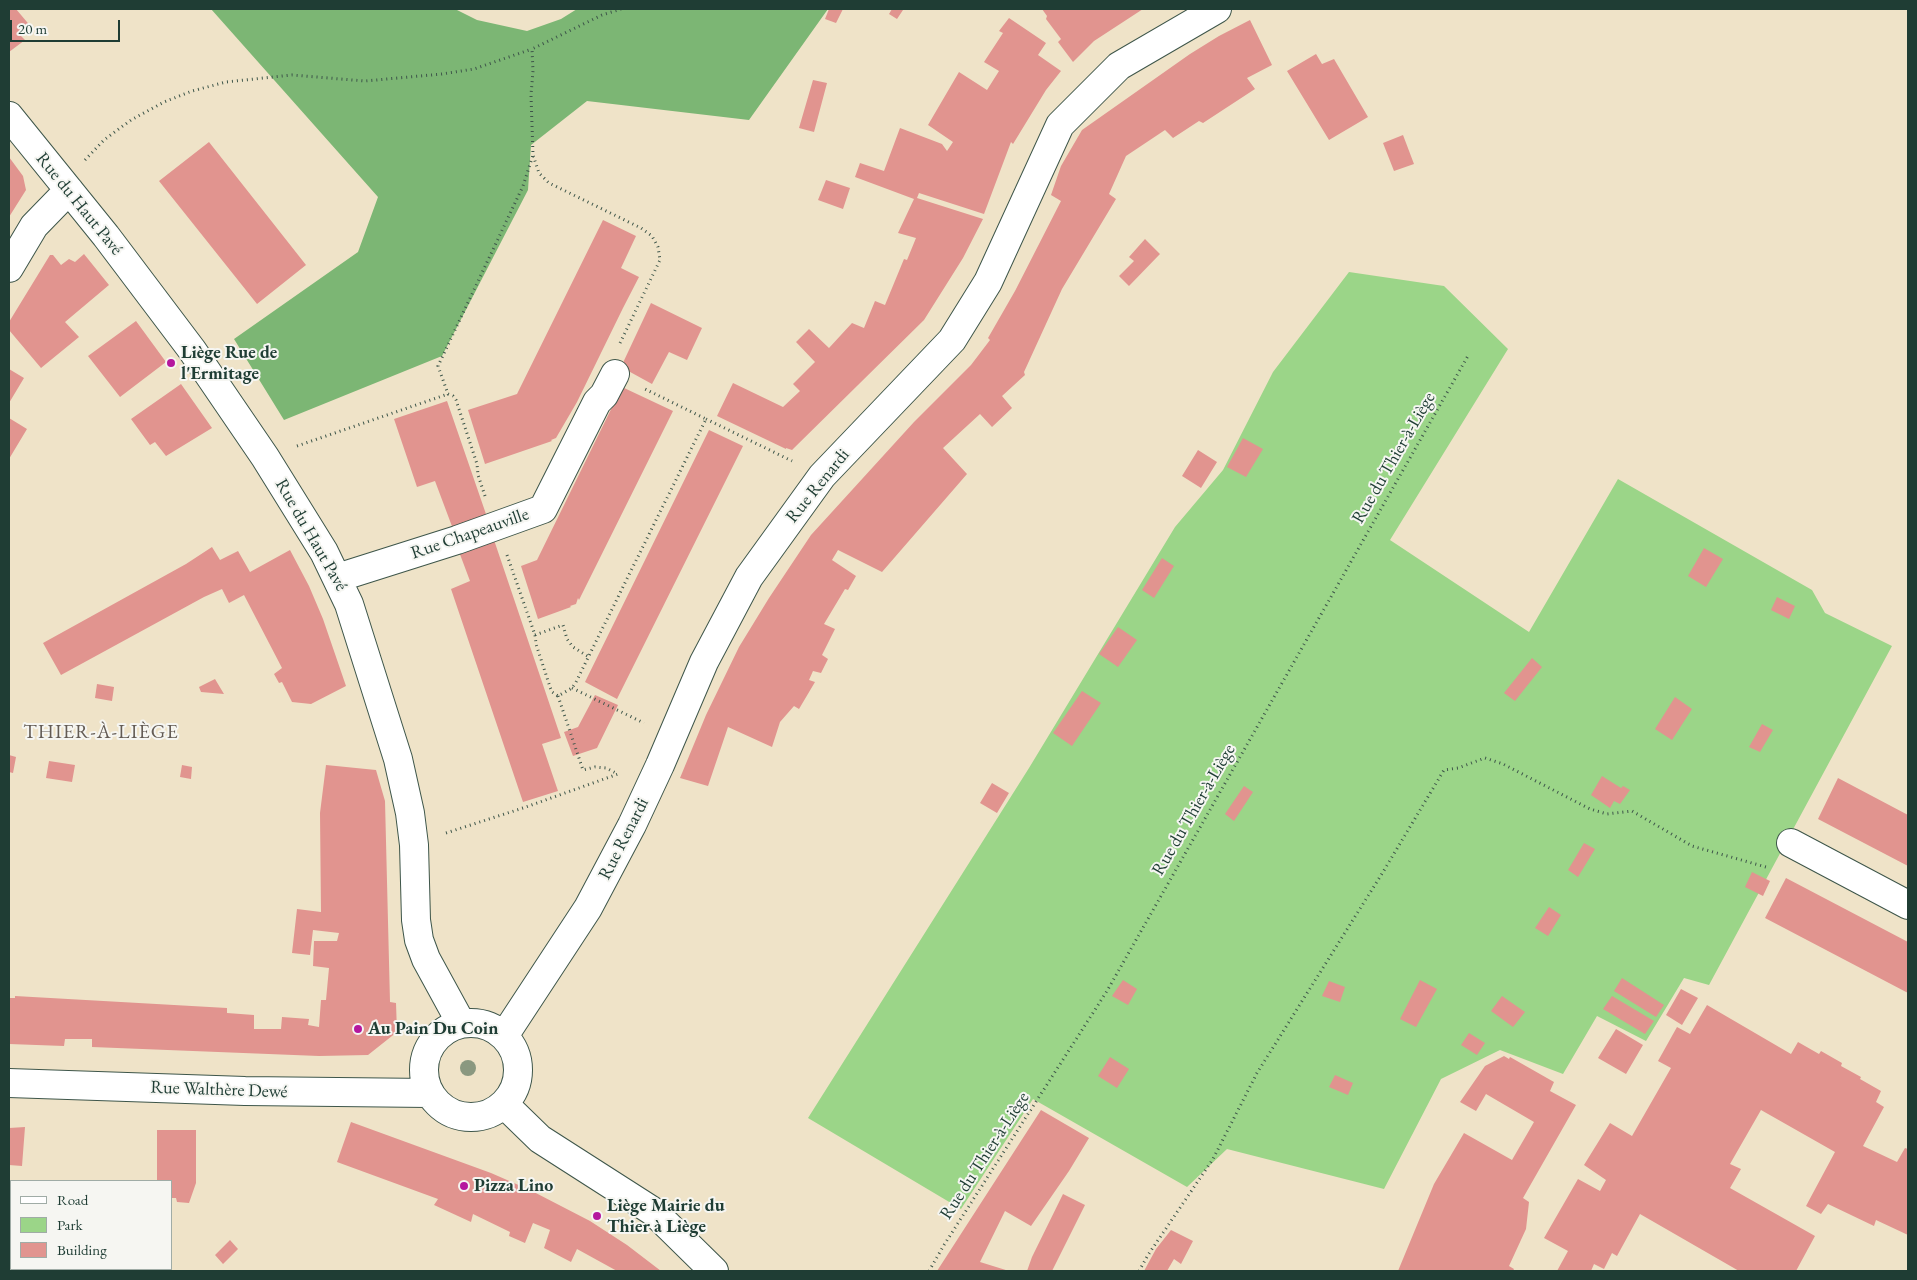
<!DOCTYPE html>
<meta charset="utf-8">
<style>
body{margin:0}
#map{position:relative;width:1917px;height:1280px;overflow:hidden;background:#efe3c8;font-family:"EB Garamond",serif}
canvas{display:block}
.frame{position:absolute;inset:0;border:10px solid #1f3d34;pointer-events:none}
.legend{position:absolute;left:10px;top:1180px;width:162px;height:90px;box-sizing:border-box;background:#f6f6f2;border:1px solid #a0aca6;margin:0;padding:6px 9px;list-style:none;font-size:15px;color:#1f3d34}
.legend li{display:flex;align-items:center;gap:10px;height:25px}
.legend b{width:25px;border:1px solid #a0aca6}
.scale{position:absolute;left:10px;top:20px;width:110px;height:22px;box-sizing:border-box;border:2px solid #1f3d34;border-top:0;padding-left:6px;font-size:15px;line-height:18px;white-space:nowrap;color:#1f3d34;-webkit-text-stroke:4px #f6f6f2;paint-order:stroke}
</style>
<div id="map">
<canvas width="1917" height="1280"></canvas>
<div class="frame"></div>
<ul class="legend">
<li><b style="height:6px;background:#fff"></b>Road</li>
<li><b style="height:14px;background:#9bd588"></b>Park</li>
<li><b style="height:14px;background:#e1948f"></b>Building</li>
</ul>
<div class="scale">20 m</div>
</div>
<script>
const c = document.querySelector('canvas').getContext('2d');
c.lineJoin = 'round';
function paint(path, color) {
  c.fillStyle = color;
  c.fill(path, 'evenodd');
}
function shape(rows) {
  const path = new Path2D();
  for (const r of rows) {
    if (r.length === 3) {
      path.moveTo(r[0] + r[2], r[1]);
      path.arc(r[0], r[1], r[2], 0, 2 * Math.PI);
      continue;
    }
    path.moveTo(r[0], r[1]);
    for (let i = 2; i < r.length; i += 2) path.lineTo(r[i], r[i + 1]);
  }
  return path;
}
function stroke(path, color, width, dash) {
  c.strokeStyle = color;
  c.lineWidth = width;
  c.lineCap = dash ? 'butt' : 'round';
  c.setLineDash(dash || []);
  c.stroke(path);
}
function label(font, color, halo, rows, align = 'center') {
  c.font = font + ' "EB Garamond",serif';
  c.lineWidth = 4;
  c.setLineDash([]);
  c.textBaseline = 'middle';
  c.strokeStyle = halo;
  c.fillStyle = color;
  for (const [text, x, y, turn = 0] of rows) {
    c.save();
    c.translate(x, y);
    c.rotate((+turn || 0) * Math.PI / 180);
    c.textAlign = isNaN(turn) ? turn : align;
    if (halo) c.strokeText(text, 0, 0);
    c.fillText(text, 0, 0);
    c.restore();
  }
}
const green = shape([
 [1349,272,1444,286,1508,349,1390,540,1529,632,1618,479,1812,590,1825,613,1892,646,1709,985,1684,978,1646,1041,1597,1016,1563,1074,1500,1050,1441,1079,1384,1189,1227,1149,1187,1187,1033,1099,961,1209,808,1118,1029,768,1175,527,1223,470,1273,372]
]);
const forest = shape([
 [211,9,455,9,477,20,527,31,561,19,577,9,828,9,749,120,587,101,531,145,528,190,442,356,284,420,234,339,358,252,378,197]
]);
const building = shape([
 [9,9,16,9,32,28,21,36,25,40,9,52],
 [829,9,843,9,836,23,825,19],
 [892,9,903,10,897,19,889,14],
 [1042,9,1143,9,1094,41,1073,62,1058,42,1061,39,1046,19,1047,16],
 [1009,18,1046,43,1038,55,1061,71,1046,90,1013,144,1011,142,984,214,919,193,917,198,983,219,963,258,924,320,792,450,786,448,786,449,717,416,733,383,783,407,800,391,793,384,815,362,796,342,809,329,829,348,852,323,864,328,875,301,885,305,904,259,907,260,916,238,898,233,914,199,855,177,860,163,884,171,900,128,942,144,947,151,953,142,928,125,959,72,987,90,999,71,984,62,1003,33,999,31],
 [1250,20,1272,65,1247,78,1255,89,1203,123,1199,121,1173,138,1165,130,1126,156,1109,194,1116,199,1062,289,1024,372,1025,375,1002,396,1012,408,992,427,980,414,943,448,967,474,882,572,838,550,832,560,856,576,848,590,845,589,824,624,835,629,822,655,828,659,821,673,813,671,809,680,815,682,799,709,794,706,780,722,772,747,728,727,708,786,680,778,706,715,739,647,769,598,811,535,914,422,971,365,990,340,988,338,1015,291,1061,201,1051,195,1061,166,1082,130,1190,54,1219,36],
 [1316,54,1322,64,1334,59,1368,117,1329,140,1287,71],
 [813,80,827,83,814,132,799,128],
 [1403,135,1414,164,1394,171,1383,143],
 [209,142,306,265,257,304,159,181],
 [9,157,23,176,26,190,9,217],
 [826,180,850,188,843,209,818,200],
 [603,220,636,236,621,268,639,277,623,308,577,402,556,438,551,440,552,441,485,464,468,410,517,394],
 [1145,239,1160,254,1129,286,1119,276,1134,261,1129,257],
 [84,254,109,285,65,322,79,337,41,368,9,330,9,322,50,255,53,255,61,265,69,259,75,262],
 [651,303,702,328,687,360,669,352,652,384,621,367],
 [136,321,166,362,120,397,88,356],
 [9,369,24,378,9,403],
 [181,384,212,428,166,456,155,442,150,445,131,419],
 [622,387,673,411,579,600,578,598,576,604,570,606,571,607,538,619,521,566,537,560],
 [447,401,487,517,453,529,435,481,417,487,394,419],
 [9,418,27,429,9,459],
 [709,430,743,446,617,699,585,682],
 [1243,438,1263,449,1246,477,1227,467],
 [1198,450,1217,462,1201,488,1182,476],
 [493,537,561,738,542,744,558,791,523,802,451,589,470,581,458,549],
 [212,547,220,560,238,551,250,572,290,550,309,586,323,619,346,686,311,704,292,702,282,682,279,683,274,674,282,668,244,595,229,603,222,589,204,597,61,675,43,643,186,564],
 [1704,548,1723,559,1706,587,1688,576],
 [1162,558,1174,566,1154,598,1142,590],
 [1777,597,1795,606,1789,619,1771,610],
 [1118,627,1137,640,1118,667,1099,654],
 [1532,658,1542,667,1515,701,1504,693],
 [215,679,224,694,201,692,199,687],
 [97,684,114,687,112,701,95,698],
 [1082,691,1101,703,1072,746,1053,733],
 [595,695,618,705,597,748,573,756,564,732,578,727],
 [1675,697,1692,709,1672,740,1655,729],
 [1762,724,1773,730,1760,752,1749,747],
 [9,755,16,757,13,773,9,772],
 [49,761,75,765,72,782,46,778],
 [182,765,192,767,191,779,180,777],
 [326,765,376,770,385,801,390,1002,396,1003,397,1032,368,1055,319,1056,92,1047,92,1039,65,1039,64,1046,9,1044,9,998,15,998,15,996,227,1008,227,1013,254,1015,254,1029,281,1029,282,1017,309,1019,308,1025,319,1027,321,1000,326,1000,329,968,313,966,314,941,337,941,339,933,313,930,310,955,292,953,297,909,321,912,320,813],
 [1602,776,1621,788,1623,786,1630,790,1620,804,1614,801,1610,808,1591,795],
 [1838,778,1908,815,1908,866,1818,819],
 [992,783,1009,793,997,813,980,803],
 [1244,786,1253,792,1234,821,1225,814],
 [1584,843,1595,849,1578,877,1568,870],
 [1752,872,1770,881,1763,896,1745,887],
 [1786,878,1908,942,1908,993,1765,918],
 [1549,907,1561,915,1548,936,1535,928],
 [1622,978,1664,1005,1656,1017,1614,991],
 [1123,980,1137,989,1128,1005,1112,996],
 [1420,980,1437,989,1416,1027,1400,1019],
 [1329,981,1345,987,1340,1002,1322,996],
 [1681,989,1698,998,1682,1025,1666,1015],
 [1502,996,1525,1012,1513,1027,1491,1011],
 [1612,996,1654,1021,1645,1034,1603,1009],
 [1707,1005,1791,1054,1798,1042,1819,1054,1821,1051,1842,1063,1841,1066,1861,1077,1860,1079,1881,1091,1876,1102,1884,1107,1863,1146,1897,1162,1905,1148,1908,1149,1908,1235,1876,1220,1874,1226,1828,1204,1821,1214,1806,1206,1835,1152,1761,1110,1730,1164,1741,1169,1730,1188,1815,1236,1796,1271,1739,1271,1640,1214,1617,1256,1612,1253,1604,1269,1594,1264,1591,1271,1557,1271,1568,1251,1544,1238,1578,1179,1600,1191,1606,1180,1584,1165,1610,1123,1632,1136,1671,1068,1658,1061,1677,1027,1690,1034],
 [1616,1029,1643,1045,1626,1074,1598,1058],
 [1469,1033,1485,1043,1477,1055,1461,1045],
 [1504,1056,1509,1059,1510,1057,1554,1082,1550,1091,1576,1105,1523,1198,1529,1202,1526,1229,1509,1266,1514,1269,1513,1271,1398,1271,1434,1184,1464,1133,1512,1160,1534,1122,1486,1094,1476,1111,1460,1102,1485,1066],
 [1110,1057,1129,1069,1117,1088,1098,1076],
 [1335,1075,1353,1083,1348,1095,1329,1087],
 [1041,1110,1089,1138,1069,1171,1031,1226,1005,1211,980,1262,1009,1271,937,1271],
 [351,1122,491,1173,530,1190,590,1221,627,1245,661,1271,617,1271,577,1249,571,1262,544,1248,550,1230,533,1223,525,1243,509,1236,510,1232,473,1214,471,1222,434,1205,438,1199,337,1162],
 [25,1127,22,1166,9,1165,9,1128],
 [157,1130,196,1130,196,1183,189,1203,177,1202,176,1198,171,1198,171,1181,157,1181],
 [1063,1194,1085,1205,1052,1271,1027,1271,1032,1257],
 [1171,1230,1193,1241,1181,1264,1174,1259,1167,1271,1144,1271,1156,1249],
 [230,1240,238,1249,223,1264,215,1255]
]);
const path = shape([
 [85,160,104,140,131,120,164,102,192,91,226,82,292,75,365,81,442,74,474,69,532,49],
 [620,343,660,260,658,247,652,236,641,228,549,183,539,173,533,155,531,95,533,71,532,49,602,15,621,9],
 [706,419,792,461],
 [297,446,448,394],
 [485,496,478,475,477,464,456,400,453,396,448,394,438,366,523,186,533,155],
 [507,555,535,635,536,644,550,687,552,692,558,696,572,688,576,682,706,419,645,389],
 [535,635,563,625,567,639,573,647,589,657],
 [572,688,644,723],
 [558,696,583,770,595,767,606,768,618,774],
 [446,833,526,807,618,774],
 [929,1271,944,1245,1107,991,1469,354],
 [1139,1271,1148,1255,1213,1159,1257,1073,1383,872,1444,770,1458,768,1485,758,1503,764,1590,809,1607,814,1632,811,1692,846,1766,867,1769,867]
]);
const minor = shape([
 [9,116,106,236,192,350,265,457,324,552,349,604,398,759,410,813,414,845,416,920,419,940,426,959,461,1023],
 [9,268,34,226,69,190],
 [337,578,457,540,543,509,597,402,604,395,615,374],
 [1791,843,1908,905],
 [471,1070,47],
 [504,1036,588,908,632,825,660,765,704,662,749,577,822,476,952,340,988,282,1060,125,1119,66,1217,9],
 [9,1083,245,1091,429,1093],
 [504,1104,540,1139,654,1212,714,1271]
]);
const trees = [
 [468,1068]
];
const markers = [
 [171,363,5,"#b5179e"],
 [358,1029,5,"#b5179e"],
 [464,1186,5,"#b5179e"],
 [597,1216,5,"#b5179e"]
];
const streetNames = [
 ["Rue du Haut Pavé",79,204,51],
 ["Rue du Thier-à-Liège",1394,458,-60],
 ["Rue Renardi",818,486,-51],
 ["Rue Chapeauville",470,534,-19],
 ["Rue du Haut Pavé",311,535,60],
 ["Rue du Thier-à-Liège",1194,810,-60],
 ["Rue Renardi",624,839,-63],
 ["Rue Walthère Dewé",219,1090,2],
 ["Rue du Thier-à-Liège",985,1156,-57]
];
const poiNames = [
 ["Liège Rue de",181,353],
 ["l'Ermitage",181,374],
 ["Au Pain Du Coin",368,1029],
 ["Pizza Lino",474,1186],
 ["Liège Mairie du",607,1206],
 ["Thier à Liège",607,1227]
];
const quarterNames = [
 ["THIER-À-LIÈGE",101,733]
];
paint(green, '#9bd588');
paint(forest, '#7cb674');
paint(building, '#e1948f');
stroke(minor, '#3e564a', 30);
stroke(path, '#3e564a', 3, [1, 4]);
stroke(minor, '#fff', 28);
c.fillStyle = '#8a9880';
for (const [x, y] of trees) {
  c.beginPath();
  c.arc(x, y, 8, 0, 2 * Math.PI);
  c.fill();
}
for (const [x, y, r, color] of markers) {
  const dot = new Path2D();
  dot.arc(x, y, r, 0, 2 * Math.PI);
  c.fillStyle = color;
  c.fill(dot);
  stroke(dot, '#f6f6f2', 2);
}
label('18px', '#1f3d34', '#f6f6f2', streetNames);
label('bold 18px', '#1f3d34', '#f6f6f2', poiNames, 'left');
c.letterSpacing = '1px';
label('20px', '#635b54', '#f6f6f2', quarterNames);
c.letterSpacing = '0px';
</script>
